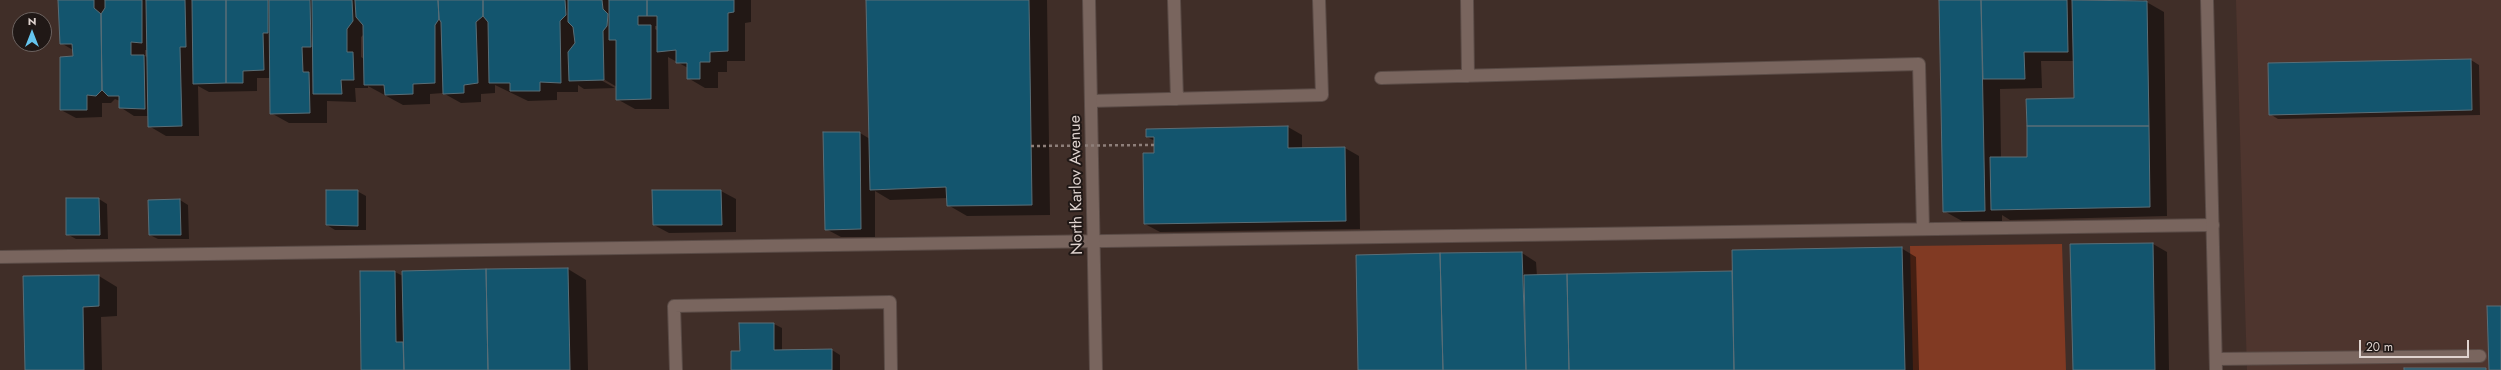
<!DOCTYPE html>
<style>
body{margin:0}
#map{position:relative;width:2501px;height:370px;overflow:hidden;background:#402e28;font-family:Jost,sans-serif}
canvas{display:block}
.north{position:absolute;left:12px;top:12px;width:40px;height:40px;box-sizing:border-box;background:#201816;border:1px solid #6c6360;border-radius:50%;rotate:0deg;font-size:11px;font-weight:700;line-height:16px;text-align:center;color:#dfd3cf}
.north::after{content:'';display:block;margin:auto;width:14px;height:18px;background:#65c5ef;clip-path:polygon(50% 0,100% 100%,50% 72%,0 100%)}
.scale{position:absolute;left:2359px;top:340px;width:110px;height:18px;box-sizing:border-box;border:2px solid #dfd3cf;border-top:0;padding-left:5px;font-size:12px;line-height:14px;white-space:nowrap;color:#dfd3cf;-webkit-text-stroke:3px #201816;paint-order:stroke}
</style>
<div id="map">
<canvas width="2501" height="370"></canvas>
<div class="north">N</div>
<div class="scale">20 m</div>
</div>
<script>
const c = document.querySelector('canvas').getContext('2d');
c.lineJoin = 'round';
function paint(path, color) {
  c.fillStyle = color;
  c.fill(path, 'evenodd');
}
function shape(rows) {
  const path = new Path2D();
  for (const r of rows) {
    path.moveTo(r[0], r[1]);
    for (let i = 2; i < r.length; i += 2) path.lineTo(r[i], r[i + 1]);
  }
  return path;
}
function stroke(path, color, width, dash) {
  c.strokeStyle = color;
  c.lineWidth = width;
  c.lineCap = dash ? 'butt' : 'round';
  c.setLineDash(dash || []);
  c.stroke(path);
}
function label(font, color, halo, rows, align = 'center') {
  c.font = font + ' Jost,sans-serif';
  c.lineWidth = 4;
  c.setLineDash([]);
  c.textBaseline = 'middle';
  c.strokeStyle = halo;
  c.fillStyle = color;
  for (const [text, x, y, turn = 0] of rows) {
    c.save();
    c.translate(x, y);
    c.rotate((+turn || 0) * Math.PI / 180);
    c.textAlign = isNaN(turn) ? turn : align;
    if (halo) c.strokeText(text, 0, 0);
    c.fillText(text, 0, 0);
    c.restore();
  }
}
const built = shape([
 [2236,0,2501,0,2501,370,2247,370]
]);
const green = shape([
 [2062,244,2066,370,1913,370,1910,246]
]);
const shadow = shape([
 [59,0,751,0,751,22,745,23,745,61,727,61,727,72,718,72,718,88,705,88,688,78,688,68,668,57,669,109,635,109,617,99,617,87,600,77,599,79,615,88,584,89,578,85,578,92,557,92,557,100,528,101,495,85,495,93,481,94,481,102,461,103,443,93,430,94,430,104,403,105,368,86,368,88,355,88,356,102,327,101,327,123,289,123,271,113,271,78,257,78,257,91,209,92,198,86,199,136,166,136,149,126,149,116,134,116,120,107,120,101,115,99,111,103,102,103,102,117,76,118,61,110,74,57,73,50,61,43],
 [655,26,658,26,658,31,655,29],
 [364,34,364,59,361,57,361,37],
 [145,50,148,50,148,58,145,56],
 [867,0,1047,0,1050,215,967,216,948,205,948,198,890,200,875,191,875,237,841,237,826,229,824,133,860,133,870,139],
 [1940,0,2143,0,2164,12,2167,216,2010,220,2002,215,2002,221,1962,221,1944,211],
 [2041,61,2074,61,2075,99,2028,158,2001,158,2000,89,2042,88],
 [2471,60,2479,65,2480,115,2278,119,2270,114],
 [1288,127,1302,135,1302,149,1345,148,1359,156,1360,229,1160,232,1145,224,1155,153,1155,141,1147,137],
 [357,191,366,196,366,230,335,230,327,225],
 [653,191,721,191,736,199,736,232,669,233,654,225],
 [67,199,99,199,107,204,108,239,76,239,67,234],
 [180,200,188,205,189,239,158,239,150,235],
 [2153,244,2167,252,2169,370,2074,370],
 [1901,248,1916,257,1919,370,1359,370,1522,253,1536,262,1537,276,1733,274],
 [568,269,586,280,588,370,362,370,395,272,403,276],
 [99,276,117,287,117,316,101,317,102,370,26,370],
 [774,324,782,328,782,351,832,350,840,355,840,370,732,370,741,352]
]);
const building = shape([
 [58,0,94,0,94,8,101,14,102,90,96,96,87,95,87,110,60,110,60,57,73,56,72,44,60,44,58,0],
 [105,0,142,0,142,43,131,42,131,55,144,55,145,109,119,108,119,96,108,96,102,90,101,14,105,8,105,0],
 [146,0,185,0,186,47,180,47,182,126,148,127,146,0],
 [192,0,226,0,226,83,193,84,192,0],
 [226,0,268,0,268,33,263,33,264,70,243,71,243,83,226,83,226,0],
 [269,0,310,0,311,47,302,47,303,72,309,72,310,113,270,114,269,0],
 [312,0,352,0,353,21,347,29,347,52,353,52,354,80,341,80,342,94,313,94,312,0],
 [355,0,438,0,439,19,435,25,435,83,413,84,413,94,385,95,384,85,364,85,363,25,356,17,355,0],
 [438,0,483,0,483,16,476,22,478,83,464,85,464,93,443,94,441,22,439,19,438,0],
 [483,0,565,0,566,15,560,21,561,83,540,82,540,91,510,91,510,83,489,83,488,22,483,16,483,0],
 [568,0,602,0,603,9,608,14,607,26,603,31,604,80,569,81,568,52,575,43,573,27,568,22,568,0],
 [609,0,647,0,647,16,638,16,638,25,651,25,651,99,616,100,616,40,609,40,609,0],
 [647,0,734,0,734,12,728,13,728,51,710,52,710,62,700,62,700,79,687,79,687,63,676,63,676,50,657,52,657,16,647,16,647,0],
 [866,0,1029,0,1032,205,947,206,946,187,870,190,866,0],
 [1939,0,1981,0,1985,211,1943,212,1939,0],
 [1981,0,2067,0,2068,52,2024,52,2025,79,1983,79,1981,0],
 [2072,0,2147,1,2149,126,2027,126,2026,99,2074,98,2072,0],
 [2471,59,2472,110,2269,115,2268,63,2471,59],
 [1288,126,1288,148,1345,147,1346,221,1144,224,1143,153,1154,153,1154,137,1146,137,1146,129,1288,126],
 [2027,126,2149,126,2150,207,1991,210,1990,157,2027,157,2027,126],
 [823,132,860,132,861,229,825,230,823,132],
 [326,190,358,190,358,226,326,225,326,190],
 [652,190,721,190,722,225,653,225,652,190],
 [66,198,99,198,100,235,66,235,66,198],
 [180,199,181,235,149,235,148,200,180,199],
 [2153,243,2155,370,2073,370,2070,244,2153,243],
 [1902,247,1905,370,1734,370,1732,250,1902,247],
 [1522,252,1526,370,1443,370,1440,253,1522,252],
 [1440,253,1443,370,1358,370,1356,255,1440,253],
 [568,268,570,370,488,370,486,269,568,268],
 [486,269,488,370,404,370,402,271,486,269],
 [360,271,395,271,396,342,403,342,404,370,361,370,360,271],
 [1732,271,1734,370,1569,370,1567,274,1732,271],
 [1567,274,1569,370,1526,370,1524,275,1567,274],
 [99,275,99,306,83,307,84,370,25,370,23,276,99,275],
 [2487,306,2501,306,2501,370,2489,370,2487,306],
 [739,323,774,323,774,350,832,349,832,370,731,370,731,351,740,351,739,323],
 [2404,368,2486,368,2486,370,2404,370,2404,368]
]);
const service = shape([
 [1174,0,1177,99],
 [1467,0,1468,76],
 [1381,78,1919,64,1923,229],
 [1091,101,1322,95,1319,0],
 [0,257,2213,225],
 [2216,359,2480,356],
 [676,370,674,306,890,302,891,370]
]);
const minor = shape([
 [1089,0,1096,370]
]);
const secondary = shape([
 [2207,0,2216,370]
]);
const pathBridge = shape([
 [1031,146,1154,145]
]);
const streetNames = [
 ["North Karlov Avenue",1077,185,-91]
];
paint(built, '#4e352e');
paint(green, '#813a23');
paint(shadow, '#0007');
paint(building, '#13556e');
stroke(building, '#5a6e77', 1);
stroke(service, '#5a4b46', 14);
stroke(minor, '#5a4b46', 14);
stroke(secondary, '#5a4b46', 14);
stroke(service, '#79655e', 12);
stroke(minor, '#79655e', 12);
stroke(secondary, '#79655e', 12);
stroke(pathBridge, '#8e7f7a', 2.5, [3, 3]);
label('16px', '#dfd3cf', '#201816', streetNames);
</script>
